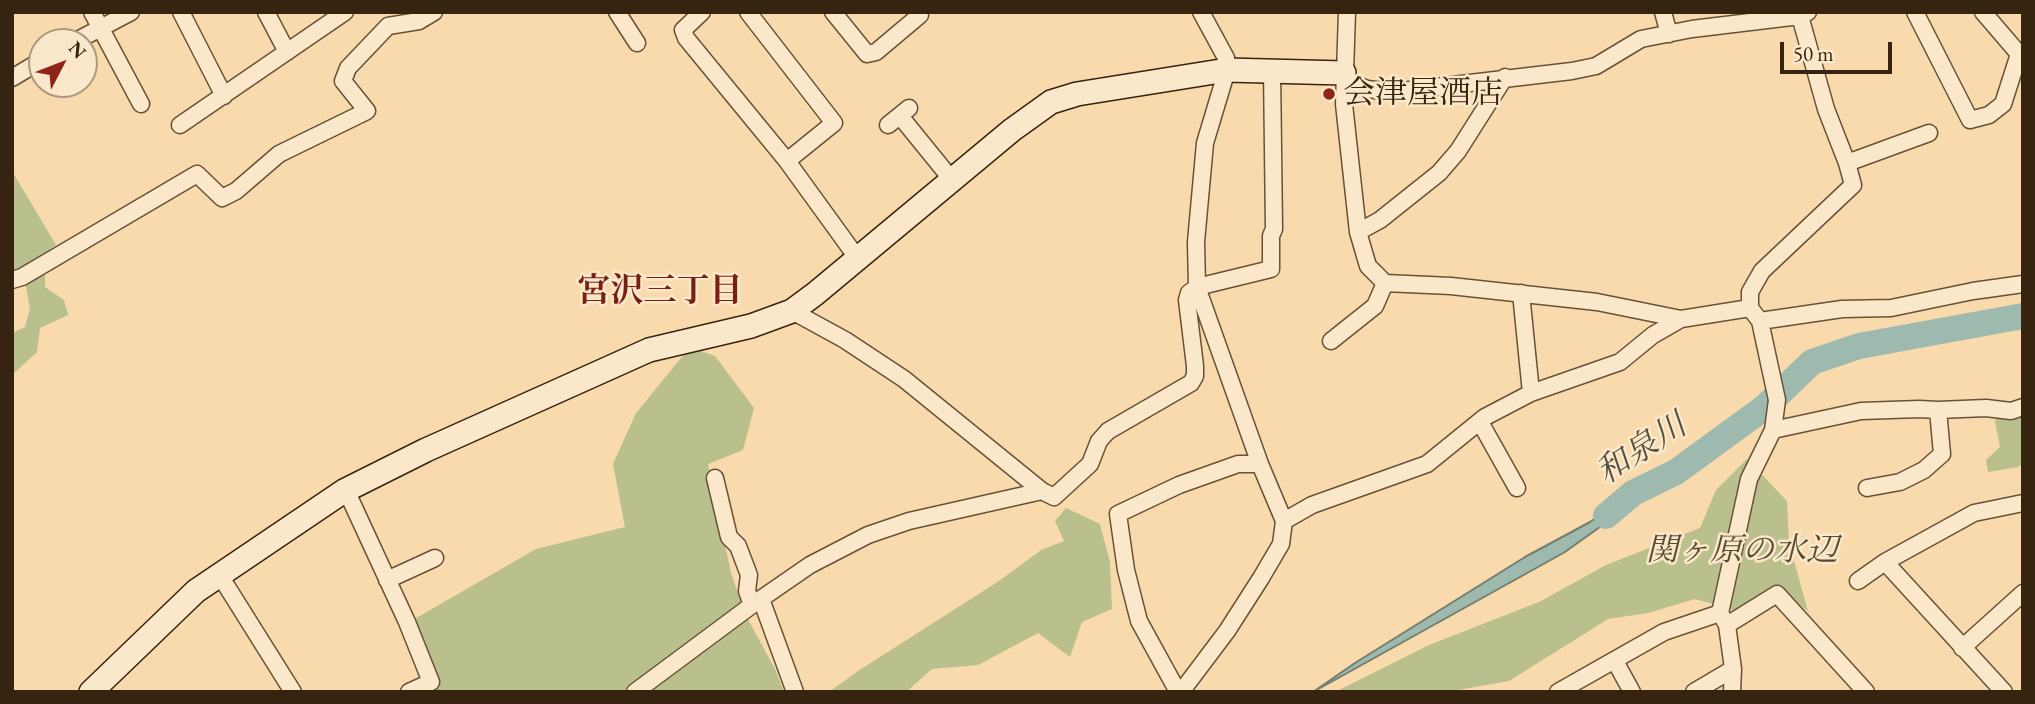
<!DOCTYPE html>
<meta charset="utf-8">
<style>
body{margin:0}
#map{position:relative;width:2035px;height:704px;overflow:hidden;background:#f9daac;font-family:"EB Garamond",serif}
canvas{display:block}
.frame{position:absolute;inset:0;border:14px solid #362411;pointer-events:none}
.north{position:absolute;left:28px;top:28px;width:70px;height:70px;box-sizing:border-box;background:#fbe7c9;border:2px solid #ac997f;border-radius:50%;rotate:48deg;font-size:19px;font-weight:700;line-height:28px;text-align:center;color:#362411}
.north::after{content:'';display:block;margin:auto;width:24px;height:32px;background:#8f2418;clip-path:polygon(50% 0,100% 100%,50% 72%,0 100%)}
.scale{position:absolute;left:1780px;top:42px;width:112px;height:32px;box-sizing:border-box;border:4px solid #362411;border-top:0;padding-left:9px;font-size:21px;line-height:24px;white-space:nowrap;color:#362411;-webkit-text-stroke:5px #fbe7c9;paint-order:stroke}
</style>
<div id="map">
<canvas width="2035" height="704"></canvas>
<div class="frame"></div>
<div class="north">N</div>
<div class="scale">50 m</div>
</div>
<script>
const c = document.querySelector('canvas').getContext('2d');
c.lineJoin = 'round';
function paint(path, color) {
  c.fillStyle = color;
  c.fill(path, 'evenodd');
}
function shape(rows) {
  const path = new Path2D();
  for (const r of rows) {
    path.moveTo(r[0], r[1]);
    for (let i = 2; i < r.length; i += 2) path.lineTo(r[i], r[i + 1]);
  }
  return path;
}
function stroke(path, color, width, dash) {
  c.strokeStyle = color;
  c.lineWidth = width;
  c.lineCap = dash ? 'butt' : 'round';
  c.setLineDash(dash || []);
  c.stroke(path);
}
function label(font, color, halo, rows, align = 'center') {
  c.font = font + ' "EB Garamond","Noto Serif JP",serif';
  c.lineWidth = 5;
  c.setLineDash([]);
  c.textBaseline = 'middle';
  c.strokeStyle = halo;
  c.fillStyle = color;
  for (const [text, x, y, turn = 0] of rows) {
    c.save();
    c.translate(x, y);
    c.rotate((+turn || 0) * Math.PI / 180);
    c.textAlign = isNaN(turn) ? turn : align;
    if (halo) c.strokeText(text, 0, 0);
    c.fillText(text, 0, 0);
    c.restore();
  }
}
const green = shape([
 [12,171,56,245,24,267,12,270],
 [45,274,45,287,64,300,68,315,40,328,37,352,12,375,12,333,25,327,30,308,25,281],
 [690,347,715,356,754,408,743,450,708,464,731,573,745,614,775,669,784,692,434,692,411,621,536,549,625,527,613,464,636,413],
 [2023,398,2023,463,2018,467,1988,472,1986,460,2000,447,1995,421,1999,409],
 [1747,459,1787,501,1789,543,1808,611,1776,588,1734,610,1695,599,1648,613,1608,619,1509,681,1447,692,1335,692,1429,645,1539,602,1606,565,1700,528,1716,490],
 [1066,508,1100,524,1110,562,1112,609,1082,622,1070,657,1038,633,978,665,932,669,906,692,829,692,858,671,999,581,1041,550,1064,541,1055,521]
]);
const water = shape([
 [1633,493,1618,514,1565,552,1313,692,1355,663,1525,557,1590,522,1624,497,1633,493]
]);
const river = shape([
 [1606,516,1633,493,1676,472,1765,407,1812,362,1859,346,2023,316]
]);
const street = shape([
 [92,12,141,104],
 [181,12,224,96],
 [266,12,287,52],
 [617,12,637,43],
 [702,12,683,30,686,38,787,161,858,259],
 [748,12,834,123,787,161],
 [833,12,867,54,876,52,920,15],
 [1663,12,1669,34],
 [1915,12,1970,120,1989,115,2003,104,2019,54,1983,12],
 [74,42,131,12],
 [12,78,42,60],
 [1343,80,1367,89,1393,92,1572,71,1596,66,1641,39,1692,29,1800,16,1808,12],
 [900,116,952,180],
 [180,125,345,12],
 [888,125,909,108],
 [1847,163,1929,133],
 [1358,232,1380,220,1439,173,1458,151,1505,77],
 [12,280,22,277,197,174,222,198,236,191,279,154,367,111,343,81,348,68,388,26,419,21,434,12],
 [1385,283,1451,286,1597,302,1681,319,1750,308,1760,321],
 [1521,293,1531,393],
 [1750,308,1750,292,1762,271,1853,185,1847,163,1826,109,1800,16],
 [1331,341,1375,306,1385,283,1368,266,1358,232,1344,104,1347,12],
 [1938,410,1986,408,2011,411,2023,407],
 [1480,422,1517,488],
 [1773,430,1861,411,1919,409,1938,410,1942,454,1924,470,1900,482,1867,488],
 [715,478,729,537,738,546,749,575,747,591,752,605,810,565,868,535,909,521,1042,491,904,379,845,340,792,311],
 [346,490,407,622,431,682,409,692],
 [1042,491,1054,497,1090,464,1099,441,1108,431,1191,383,1195,376,1195,366,1187,300,1189,293,1197,287,1271,269,1271,236,1274,229,1272,69],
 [1284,521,1312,505,1427,464,1485,417,1531,393,1620,362,1653,335,1681,319],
 [1885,562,2004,692],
 [219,574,293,692],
 [387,580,435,558],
 [1858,581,1885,562,1974,513,2023,503],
 [761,599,795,692],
 [1727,625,1777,594,1866,692],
 [1962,648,2023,593],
 [1615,661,1632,692],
 [635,692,752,605],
 [1178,692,1139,621,1126,570,1118,514,1179,485,1238,464,1260,464],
 [1181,692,1227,631,1261,578,1281,544,1284,521,1260,464,1197,287,1196,242,1205,143,1227,70,1226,58,1201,12],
 [1558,692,1664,632,1720,613],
 [1694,692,1733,669],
 [1732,692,1733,669,1727,625,1720,613,1749,479,1773,430,1777,400,1760,321,1842,309,1891,308,1973,291,2023,284]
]);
const secondary = shape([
 [91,692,196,591,344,491,426,450,649,350,751,326,792,311,815,294,1012,130,1051,102,1077,94,1227,70,1344,73]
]);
const markers = [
 [1329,94,7,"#8f2418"]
];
const poiNames = [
 ["会津屋酒店",1343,94]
];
const parkNames = [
 ["関ヶ原の水辺",1742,551]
];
const neighbourhoodNames = [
 ["宮沢三丁目",660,292]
];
const waterNames = [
 ["和泉川",1642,450,-33]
];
paint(green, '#b9c08d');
paint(water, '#9ebaaf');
stroke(water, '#747e70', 2);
stroke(river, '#9ebaaf', 26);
stroke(street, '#675238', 19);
stroke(secondary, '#362411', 26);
stroke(street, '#fbe7c9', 16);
stroke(secondary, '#fbe7c9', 23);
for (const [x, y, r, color] of markers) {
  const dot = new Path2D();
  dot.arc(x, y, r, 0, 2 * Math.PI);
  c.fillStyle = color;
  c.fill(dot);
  stroke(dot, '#fbe7c9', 2.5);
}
label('32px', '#362411', '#fbe7c9', poiNames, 'left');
label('italic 32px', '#574b30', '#fbe7c9', parkNames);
label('bold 33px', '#7a1f14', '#fbe7c9', neighbourhoodNames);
label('italic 33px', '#555140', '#fbe7c9', waterNames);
</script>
